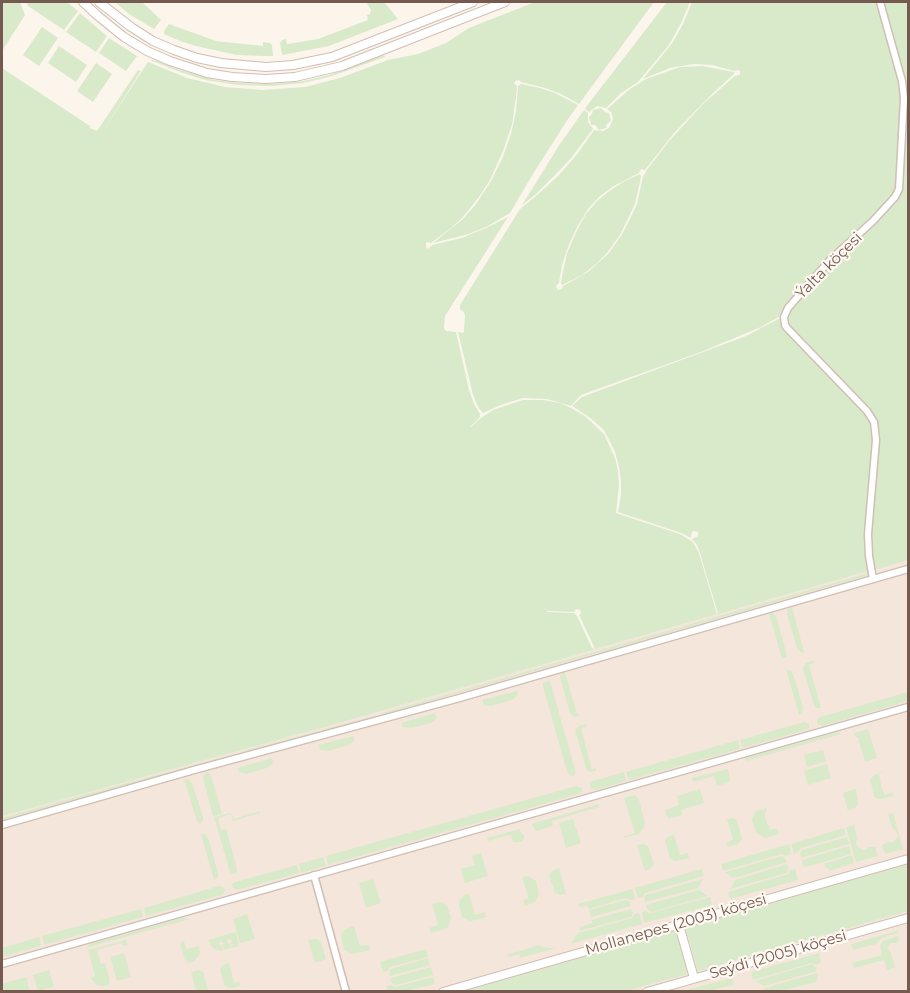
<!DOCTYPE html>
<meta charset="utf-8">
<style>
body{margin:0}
#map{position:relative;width:910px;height:993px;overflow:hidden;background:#fcf5ec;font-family:Montserrat,sans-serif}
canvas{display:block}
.frame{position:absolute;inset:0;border:3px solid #775a4f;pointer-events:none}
</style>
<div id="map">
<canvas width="910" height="993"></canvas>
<div class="frame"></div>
</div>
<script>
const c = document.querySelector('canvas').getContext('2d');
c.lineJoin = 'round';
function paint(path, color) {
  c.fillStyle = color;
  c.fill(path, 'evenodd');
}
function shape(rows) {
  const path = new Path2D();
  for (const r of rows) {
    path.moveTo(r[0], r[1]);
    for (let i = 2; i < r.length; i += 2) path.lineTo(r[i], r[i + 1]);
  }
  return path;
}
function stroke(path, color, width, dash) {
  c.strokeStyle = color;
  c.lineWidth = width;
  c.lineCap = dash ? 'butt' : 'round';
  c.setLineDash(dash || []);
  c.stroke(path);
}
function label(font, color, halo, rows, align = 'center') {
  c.font = font + ' Montserrat,sans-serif';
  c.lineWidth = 4.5;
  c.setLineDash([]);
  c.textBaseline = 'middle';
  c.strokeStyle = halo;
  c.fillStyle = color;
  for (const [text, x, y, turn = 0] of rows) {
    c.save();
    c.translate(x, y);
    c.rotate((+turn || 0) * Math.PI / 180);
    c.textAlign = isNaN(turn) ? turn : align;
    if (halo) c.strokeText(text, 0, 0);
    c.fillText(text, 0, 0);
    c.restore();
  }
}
const residential = shape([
 [908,559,908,991,2,992,2,814]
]);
const green = shape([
 [2,2,20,2,25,15,2,51],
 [26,2,67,2,78,11,64,30,28,6],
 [115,2,142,2,161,20,154,29,129,14],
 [366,2,384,2,398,19,329,46,282,55,280,43,282,40,286,39,287,44,318,39,368,20,367,15,370,14,371,10],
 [535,2,654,2,579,104,561,94,545,88,521,82,519,80,515,81,514,84,517,86,516,97,512,125,503,151,490,180,479,197,462,218,451,228,431,243,429,242,426,243,426,247,428,249,432,245,462,238,488,227,508,217,445,316,444,328,446,331,456,332,469,390,474,404,480,414,480,417,470,427,471,427,481,418,493,410,523,400,543,400,560,403,571,408,585,416,604,434,615,458,618,471,619,485,616,513,680,534,693,542,699,553,717,614,595,649,579,615,581,613,580,610,576,609,574,612,547,611,547,612,574,613,577,616,593,650,328,726,2,816,2,68,90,126,90,128,97,131,138,70,141,71,101,134,148,62,187,78,225,87,263,90,305,87,340,78,388,60,418,54,446,43,469,28],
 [667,2,690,2,681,23,669,45,638,82,621,93,606,108,597,106,589,112,585,109,586,107],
 [692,2,878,2,897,71,902,98,898,185,892,196,782,315,761,327,701,352,581,395,571,406,547,399,523,398,501,405,483,413,478,407,473,395,458,332,463,333,464,331,465,315,464,312,460,309,460,305,520,209,536,196,559,175,578,153,594,130,603,131,609,128,613,119,611,112,607,109,630,89,646,79,680,67,702,66,734,72,734,74,710,96,674,133,645,170,641,169,639,173,612,187,599,197,588,209,577,227,568,247,562,265,559,283,556,286,558,290,562,289,563,286,588,272,608,254,621,236,630,219,637,204,643,176,645,174,646,171,669,141,704,103,735,76,740,75,740,71,738,70,734,71,712,65,694,64,670,68,643,79,673,42,683,24],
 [882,2,908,2,908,560,874,570,870,523,876,422,787,325,786,314,831,262,845,249,901,186,904,145,905,98],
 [80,13,107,36,96,52,66,32],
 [169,24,216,41,263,46,263,42,270,43,272,45,273,56,262,56,237,55,196,46,180,41,164,34,164,31],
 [42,27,58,38,39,66,23,55],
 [109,38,137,56,126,71,99,53],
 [59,46,87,65,76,82,48,63],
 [384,55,385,57,329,77,303,83,272,86,238,85,205,80,180,72,150,60,155,60,180,70,215,80,238,83,272,84,303,81,329,75],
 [96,63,112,74,93,102,77,91],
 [521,84,540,88,555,93,578,105,568,119,533,174,510,213,488,226,469,234,433,243,463,219,476,204,491,181,502,159,511,134,516,111,518,86],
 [601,108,605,112,609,113,611,121,607,124,606,128,599,130,595,125,591,125,589,117,592,114,593,110],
 [584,110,588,113,588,122,593,129,571,158,557,173,535,195,522,205,560,144],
 [640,174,641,176,640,182,635,204,620,235,607,253,596,264,582,275,562,285,561,283,562,276,567,253,578,228,586,214,596,202,608,192,623,182],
 [782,317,782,320,864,412,873,426,874,432,866,540,868,571,718,614,700,553,697,545,692,539,698,536,698,532,694,531,692,532,691,538,681,533,618,512,621,494,621,480,619,467,615,452,604,430,589,417,572,406,582,397,746,336],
 [868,573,869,575,382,715,382,713],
 [792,607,804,652,802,653,797,648,787,614,787,610],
 [769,613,772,613,776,616,786,652,786,657,782,659],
 [814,660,814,663,809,665,821,708,816,708,814,705,803,669,805,664],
 [786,669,791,671,795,679,803,708,802,712,799,715],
 [565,672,577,714,580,714,580,716,574,717,570,713,560,677,562,673],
 [550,681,576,773,573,777,567,772,542,683],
 [517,691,518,695,512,700,491,706,484,705,482,700],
 [908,692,908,701,822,726,817,724,817,720,820,717],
 [435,713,437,718,431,723,410,728,402,727,401,723],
 [378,715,378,716,241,754,243,751],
 [804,722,809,724,809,728,806,730,743,748,740,740],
 [586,724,587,727,581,729,592,769,596,768,596,771,592,772,588,771,586,768,575,730,579,726],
 [868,729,877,758,865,762,858,738,855,736,854,733],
 [838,732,841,734,746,761,745,758],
 [353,736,355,740,349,745,328,751,320,750,319,745],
 [738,740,740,749,629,780,626,772],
 [823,750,826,761,807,767,804,755],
 [238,753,236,755,2,820,2,818,83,795],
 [272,758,273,763,267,768,246,774,239,772,237,768],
 [827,764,831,778,808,785,804,771],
 [728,769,730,779,728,783,717,786,714,776,693,782,692,778],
 [885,771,879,774,882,789,885,795,893,792,894,796,881,799,877,799,874,796,870,779,874,775],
 [207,772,211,775,222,814,213,816,203,778,204,774],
 [624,772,626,781,595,790,590,788,590,784,593,781],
 [188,779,192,783,203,817,203,821,200,824,197,821,185,782,184,782,183,780],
 [576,786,582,788,582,792,579,794,328,865,326,856],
 [700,789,704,803,681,810,682,815,668,819,665,810,679,805,677,796],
 [856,789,858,804,856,807,848,811,843,793],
 [635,795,639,800,645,822,644,827,639,834,625,838,622,837,635,833,624,798],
 [599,804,599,807,552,821,553,826,536,831,532,824],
 [766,808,767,812,765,813,765,817,770,830,777,828,779,834,765,838,756,833,752,819,756,811],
 [260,811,260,813,233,821,231,814,218,818,221,830,226,828,237,869,237,873,232,874,230,872,214,817,231,813,234,819],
 [893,813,903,849,885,854,882,845,888,842,894,842,898,836,896,831,892,828,888,814],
 [733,818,737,820,742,839,738,844,727,847,726,843,733,840,727,819],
 [573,819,581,843,566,848,559,823],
 [854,825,857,838,856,842,857,847,864,850,869,847,875,847,878,856,856,862,846,827],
 [844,828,846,835,801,848,798,852,794,854,791,844],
 [519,829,524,836,523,840,521,842,513,842,511,836,509,835,488,841,487,838],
 [201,834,205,834,209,840,218,873,218,876,216,879,214,880],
 [674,835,680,855,688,853,689,858,675,861,670,859,665,840,667,837],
 [847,837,849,844,801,858,800,853,802,850],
 [644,844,648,846,654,864,650,869,645,871,637,845],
 [789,844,791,854,786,856,782,854,723,871,721,864],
 [849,846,851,854,806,867,803,865,802,860],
 [481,853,488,876,465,883,461,869,475,865,472,856],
 [852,855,854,863,829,871,828,868,825,867,824,864],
 [782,856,785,858,787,862,734,878,725,872],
 [323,857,326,866,301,873,299,864],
 [787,864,789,869,787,873,730,889,735,880],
 [908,864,908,911,698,971,685,927],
 [297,865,299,873,238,890,233,888,232,884,235,882],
 [559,868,566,894,560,895,555,893,549,875,552,871],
 [702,869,704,876,645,893,643,897,638,898,635,888],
 [795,869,798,880,730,899,728,892,788,874,790,870],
 [528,876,536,881,539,894,535,902,525,906,523,900,528,899,528,896,522,877],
 [373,879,381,903,366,908,359,883],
 [703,879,698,888,645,902,644,898,646,895],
 [219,886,223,887,225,890,222,895,146,916,144,908],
 [633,889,635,899,630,900,626,898,589,909,588,906,581,907,578,904],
 [699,890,708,896,651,912,647,909,646,905],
 [469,893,475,915,485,912,486,917,471,921,465,919,462,916,459,907,459,901,463,896],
 [710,897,712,905,644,923,642,912,646,911,650,913],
 [626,900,630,902,631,906,591,917,589,910],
 [439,902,443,903,447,906,451,917,450,922,447,928,431,933,429,928,438,925,432,904],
 [141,909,143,917,44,945,42,936],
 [631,909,633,913,631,917,579,931,580,927,592,923,592,920],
 [639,913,642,924,570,944,578,933,632,918,634,914],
 [247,914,255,939,240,943,233,919],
 [182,918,190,919,86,948,89,944],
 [354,926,360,946,369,945,370,950,352,954,344,950,341,935,345,929],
 [676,930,688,974,626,991,460,991],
 [897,931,898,933,881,938,876,944,853,950,851,944],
 [236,932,239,946,232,948,231,943,232,941,231,939,228,939,227,942,230,944,231,948,224,950,223,946,224,943,221,941,219,944,222,946,223,950,220,951,213,948,208,940],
 [898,936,900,940,897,943,891,943,888,947,889,951,891,953,895,967,887,970,884,960,854,968,852,963,882,955,880,946,883,941],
 [39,937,41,946,2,957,2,948],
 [316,939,321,941,326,959,315,963,308,940],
 [126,940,128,945,123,946,121,943,97,950,101,964,105,963,110,981,109,985,105,986,96,985,90,977,95,976,88,950],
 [184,941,186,949,199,946,200,954,194,962,188,963,185,960,180,942],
 [538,945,547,948,556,948,520,958,519,954,510,957,506,955,519,951,520,953,520,951],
 [426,949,428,957,390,967,387,971,383,972,380,962],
 [124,953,131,977,117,981,110,957],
 [819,953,821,963,816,965,812,963,753,980,751,972],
 [428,958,430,965,390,976,389,971,391,969],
 [229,963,234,983,239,982,241,986,230,988,225,986,220,970,223,965],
 [812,964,815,966,817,971,764,986,755,981],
 [431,967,433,975,396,985,392,983,391,978],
 [49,970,54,987,38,991,33,975],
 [198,970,203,972,208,991,196,991,191,972],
 [817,973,818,978,816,982,781,991,763,991,765,988],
 [26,977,30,991,2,991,2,984],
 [433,977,435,984,406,991,388,991,386,986,391,985,395,987],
 [732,978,734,985,709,991,682,991]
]);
const minor = shape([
 [873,579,869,556,868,534,876,440,874,422,867,411,787,328,785,325,784,317,788,308,830,260,873,221,895,197,899,189,904,98,902,81,880,2],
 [2,825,194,770,456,699,908,569],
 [314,875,346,992],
 [2,964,908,707]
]);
const tertiary = shape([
 [83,2,98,16,124,37,147,51,170,61,207,73,232,77,266,79,295,77,342,66,505,2],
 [99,2,131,27,153,41,174,50,197,58,221,63,266,67,293,65,332,57,473,2],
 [679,925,694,978],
 [443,992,908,859],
 [647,992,908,918]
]);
const streetNames = [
 ["Ýalta köçesi",829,266,-45],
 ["Mollanepes (2003) köçesi",676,925,-16],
 ["Seýdi (2005) köçesi",778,955,-16]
];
paint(residential, '#f4e6db');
paint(green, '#d9eaca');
stroke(minor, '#d1beb4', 9);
stroke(tertiary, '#d1beb4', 10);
stroke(minor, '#fff', 6);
stroke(tertiary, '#fff', 8);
label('15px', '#775a4f', '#fef9f3', streetNames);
</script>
